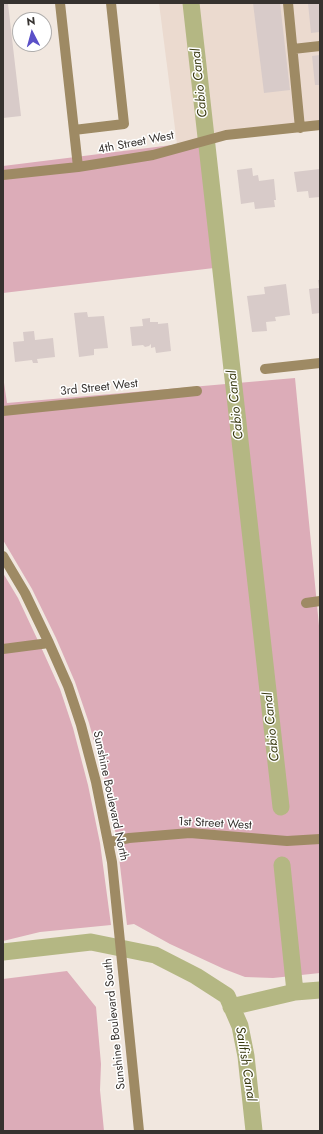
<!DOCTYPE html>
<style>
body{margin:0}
#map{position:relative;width:323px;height:1134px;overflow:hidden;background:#f1e7df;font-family:Jost,sans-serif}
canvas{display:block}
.frame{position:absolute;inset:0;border:4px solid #36322f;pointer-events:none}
.north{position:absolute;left:12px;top:12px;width:40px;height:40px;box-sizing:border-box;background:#fff;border:1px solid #afadac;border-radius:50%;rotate:354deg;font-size:11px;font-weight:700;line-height:16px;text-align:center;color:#36322f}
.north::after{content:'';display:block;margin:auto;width:14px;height:18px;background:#5b50c8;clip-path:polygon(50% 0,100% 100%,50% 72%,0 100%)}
</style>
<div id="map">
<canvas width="323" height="1134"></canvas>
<div class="frame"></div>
<div class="north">N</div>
</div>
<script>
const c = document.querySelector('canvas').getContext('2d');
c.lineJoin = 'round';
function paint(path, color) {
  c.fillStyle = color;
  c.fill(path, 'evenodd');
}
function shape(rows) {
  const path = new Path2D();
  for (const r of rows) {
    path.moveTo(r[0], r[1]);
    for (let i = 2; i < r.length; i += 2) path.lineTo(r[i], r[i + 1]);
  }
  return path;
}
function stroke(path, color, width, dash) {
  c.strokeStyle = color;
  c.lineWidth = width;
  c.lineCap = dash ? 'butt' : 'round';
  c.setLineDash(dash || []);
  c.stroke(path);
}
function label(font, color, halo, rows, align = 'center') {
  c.font = font + ' Jost,sans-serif';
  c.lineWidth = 3;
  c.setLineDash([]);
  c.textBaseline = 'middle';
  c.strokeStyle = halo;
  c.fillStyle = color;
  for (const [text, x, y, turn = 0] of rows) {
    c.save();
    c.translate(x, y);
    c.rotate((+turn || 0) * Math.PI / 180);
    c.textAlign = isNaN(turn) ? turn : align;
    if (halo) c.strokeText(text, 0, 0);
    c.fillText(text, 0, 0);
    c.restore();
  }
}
const built = shape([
 [159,3,320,3,320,130,177,144]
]);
const green = shape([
 [204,141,214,268,3,293,3,166],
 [3,376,7,403,295,378,320,636,320,973,273,978,245,977,224,969,170,944,134,924,127,925,117,840,105,781,89,723,75,682,56,638,32,589,3,540],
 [3,573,18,598,41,647,60,689,73,728,88,785,100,843,111,925,40,932,3,941],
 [67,971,96,1007,101,1064,100,1090,104,1131,3,1131,3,979]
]);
const canal = shape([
 [191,3,281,807],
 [282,865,295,992],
 [3,952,91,942,155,955,196,976,227,996,240,1026,246,1056,254,1131],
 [231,1007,295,992,320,990]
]);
const building = shape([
 [253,3,280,3,290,90,264,93],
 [308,3,320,3,320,32,311,33],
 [3,4,8,4,21,116,3,118],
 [320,55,320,85,315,85,312,56],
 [252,168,253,176,258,175,259,181,274,179,276,200,274,200,275,207,255,209,254,202,241,204,237,170],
 [320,169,320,197,309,198,308,191,297,192,294,172],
 [318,280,320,280,320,313,312,314,309,289,319,288],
 [286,284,290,315,275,317,276,321,266,322,267,331,252,332,247,296,265,294,264,287],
 [87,312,88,317,104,316,108,348,94,349,94,355,79,357,74,313],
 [150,318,150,322,158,322,158,324,168,323,171,351,156,353,155,347,151,348,151,344,149,346,145,347,143,345,132,346,130,327,143,326,142,319],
 [34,331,35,340,53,338,55,357,37,359,38,363,33,363,32,360,15,362,13,342,24,341,23,332]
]);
const minor = shape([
 [60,3,78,167],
 [288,3,300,128],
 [293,49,320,46],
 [74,130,124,124,111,3],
 [3,175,78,167,153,155,226,135,320,125],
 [265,369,320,363],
 [3,411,197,391],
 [3,556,25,593,49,643,68,686,81,725,96,782,112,862,139,1131],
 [306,603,320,601],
 [3,649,49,643],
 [109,842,129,838,190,833,287,841,320,839]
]);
const streetNames = [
 ["4th Street West",136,143,-11],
 ["3rd Street West",99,388,-6],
 ["Sunshine Boulevard North",110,796,78],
 ["1st Street West",215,824,3],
 ["Sunshine Boulevard South",115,1024,-96]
];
const waterNames = [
 ["Cabio Canal",200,83,-96],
 ["Cabio Canal",236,405,-96],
 ["Cabio Canal",272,727,-96],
 ["Sailfish Canal",245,1064,81]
];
paint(built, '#ebdacf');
paint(green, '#dcacb8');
stroke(canal, '#b4b783', 17);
paint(building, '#d8cbc9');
stroke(minor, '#9e8a64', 10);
label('12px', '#36322f', '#fff', streetNames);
label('italic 13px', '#38390f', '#fff', waterNames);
</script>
